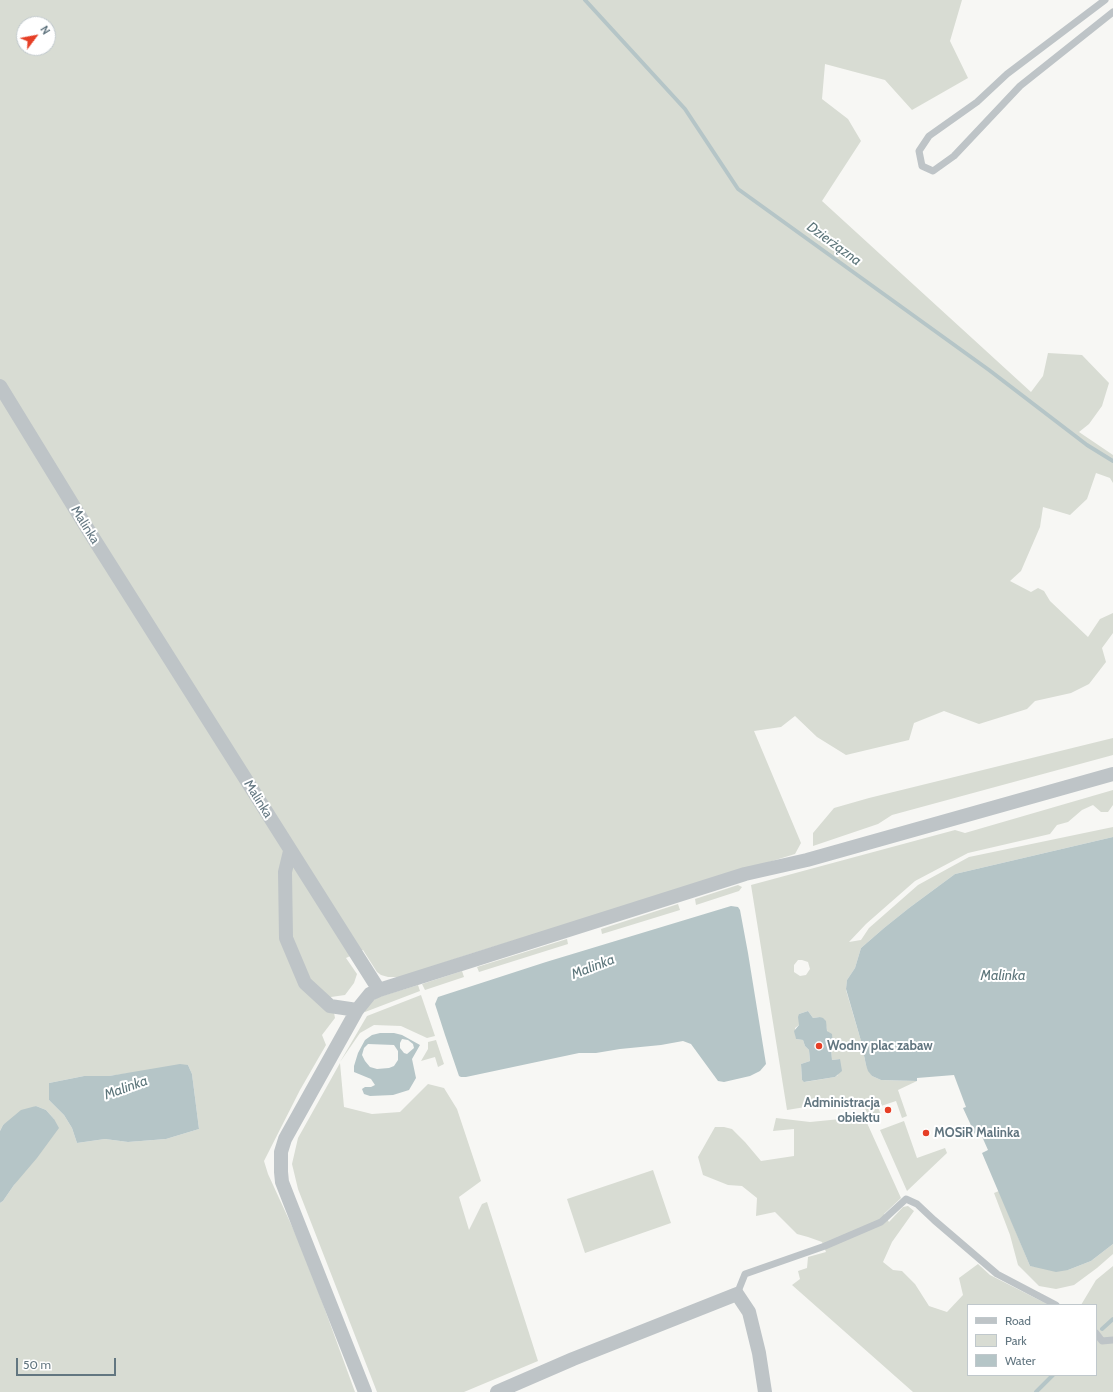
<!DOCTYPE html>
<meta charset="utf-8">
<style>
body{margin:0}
#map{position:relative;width:1113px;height:1392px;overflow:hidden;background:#f7f7f4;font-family:Cabin,sans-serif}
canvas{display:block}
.legend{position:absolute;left:967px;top:1304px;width:130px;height:72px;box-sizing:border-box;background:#fff;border:1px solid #c0c8cc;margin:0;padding:5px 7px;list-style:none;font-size:12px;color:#627680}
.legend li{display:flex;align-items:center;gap:8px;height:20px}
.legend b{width:20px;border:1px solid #c0c8cc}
.north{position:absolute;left:16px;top:16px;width:40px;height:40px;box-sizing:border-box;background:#fff;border:1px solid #c0c8cc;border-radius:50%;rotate:58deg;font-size:11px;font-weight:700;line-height:16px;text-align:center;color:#627680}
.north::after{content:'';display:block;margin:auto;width:14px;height:18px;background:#e63f26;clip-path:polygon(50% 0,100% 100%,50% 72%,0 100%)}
.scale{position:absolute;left:16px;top:1358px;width:100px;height:18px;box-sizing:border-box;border:2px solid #627680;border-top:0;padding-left:5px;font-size:12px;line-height:14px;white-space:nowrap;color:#627680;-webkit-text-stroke:3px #fff;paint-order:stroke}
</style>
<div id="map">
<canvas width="1113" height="1392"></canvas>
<ul class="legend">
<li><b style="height:5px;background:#bec4c7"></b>Road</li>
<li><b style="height:11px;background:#d8dcd3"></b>Park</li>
<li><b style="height:11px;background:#b5c5c7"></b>Water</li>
</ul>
<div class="north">N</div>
<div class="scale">50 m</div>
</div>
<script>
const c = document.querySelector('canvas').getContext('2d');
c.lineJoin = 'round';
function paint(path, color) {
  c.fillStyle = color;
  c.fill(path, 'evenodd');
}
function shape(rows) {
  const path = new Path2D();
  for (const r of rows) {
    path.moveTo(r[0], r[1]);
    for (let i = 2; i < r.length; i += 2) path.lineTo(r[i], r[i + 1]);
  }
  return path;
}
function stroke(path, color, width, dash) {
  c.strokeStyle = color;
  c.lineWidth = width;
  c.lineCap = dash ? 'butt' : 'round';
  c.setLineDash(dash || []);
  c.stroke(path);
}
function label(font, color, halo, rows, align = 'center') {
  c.font = font + ' Cabin,sans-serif';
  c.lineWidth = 4;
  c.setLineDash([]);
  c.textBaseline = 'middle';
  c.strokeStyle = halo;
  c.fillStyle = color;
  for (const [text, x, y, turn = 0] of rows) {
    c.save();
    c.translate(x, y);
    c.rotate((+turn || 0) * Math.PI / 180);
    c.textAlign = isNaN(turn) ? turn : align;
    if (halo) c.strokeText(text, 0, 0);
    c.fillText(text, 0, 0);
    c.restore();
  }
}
const green = shape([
 [0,0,962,0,950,41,968,78,912,110,885,80,825,64,822,99,848,119,861,141,822,201,1031,392,1043,376,1048,353,1082,355,1109,383,1102,406,1089,424,1079,432,1113,455,1113,483,1110,478,1096,473,1087,499,1070,515,1043,507,1040,527,1021,571,1010,581,1031,592,1038,588,1044,591,1050,601,1088,637,1100,619,1113,613,1113,633,1102,648,1106,662,1089,684,1071,693,1035,701,1027,709,979,724,944,711,914,723,909,740,846,755,817,737,795,716,781,727,754,731,801,843,795,854,470,954,401,977,388,977,381,975,377,972,363,950,346,958,357,974,354,983,345,995,331,997,335,1018,322,1035,326,1045,300,1090,264,1161,268,1174,296,1235,320,1296,355,1392,0,1392,0,1203,3,1201,14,1185,54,1119,46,1110,36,1106,3,1125,0,1131],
 [24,24,48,24,48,48,24,48],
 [188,1065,192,1074,199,1129,166,1139,128,1142,105,1139,77,1143,72,1128,64,1115,49,1100,49,1083,84,1076,109,1076],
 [1113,738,1113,755,892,815,878,824,813,846,813,833,834,808,869,798],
 [1113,790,1113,805,1108,812,1101,812,1093,805,1082,810,1068,822,1057,825,1050,834,968,853,915,881,866,924,849,942,861,940,869,928,918,885,969,857,1113,827,1113,837,955,874,909,908,884,928,861,948,855,968,847,980,846,990,861,1041,866,1065,872,1076,881,1080,917,1081,898,1090,907,1116,902,1118,896,1101,878,1107,881,1115,870,1119,860,1098,787,1110,751,885,955,830,965,833],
 [798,960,802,960,808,962,810,969,806,975,800,976,794,972,794,965],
 [808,1011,813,1018,820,1017,825,1021,831,1048,832,1060,840,1059,838,1075,835,1077,805,1082,802,1080,801,1064,810,1061,809,1050,805,1046,803,1040,796,1039,795,1028,799,1025,799,1014],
 [738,885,742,887,739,891,696,905,695,899],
 [678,904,680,910,602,934,601,929],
 [567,939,568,944,479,972,477,967],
 [462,971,464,977,425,990,422,984],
 [418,985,420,991,365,1012,364,1010,370,1002,379,997],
 [421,995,435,1036,427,1038,401,1026,374,1025,360,1033,340,1062,367,1016],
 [436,1040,444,1064,438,1067,435,1057,421,1061,428,1049,428,1042],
 [340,1063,344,1107,372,1114,400,1112,428,1084,444,1088,457,1109,481,1181,459,1197,469,1230,482,1204,487,1202,538,1361,464,1392,377,1392,298,1189,292,1164,298,1138],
 [776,1118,810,1122,851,1118,867,1123,901,1198,884,1214,889,1222,903,1207,908,1206,914,1211,892,1242,883,1262,893,1270,902,1271,915,1284,929,1306,947,1312,963,1295,959,1278,978,1264,990,1275,1049,1305,968,1305,968,1375,1096,1375,1096,1305,1081,1305,1096,1280,1113,1266,1113,1392,913,1392,792,1285,800,1279,798,1271,807,1268,808,1257,826,1252,822,1242,808,1237,797,1234,775,1212,756,1216,757,1198,742,1186,728,1185,703,1175,698,1157,715,1127,724,1127,732,1129,745,1142,761,1161,794,1156,794,1129,773,1131],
 [904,1121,917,1158,945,1148,947,1153,907,1191,880,1130],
 [653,1170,671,1223,585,1253,567,1199],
 [999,1191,1030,1266,1068,1270,1091,1261,1113,1244,1113,1254,1097,1268,1074,1285,1056,1289,1039,1286,1018,1265,1010,1235,994,1193]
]);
const water = shape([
 [1113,837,1113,1244,1091,1261,1068,1270,1056,1272,1030,1266,982,1153,988,1150,980,1132,975,1134,963,1108,966,1107,954,1075,917,1078,917,1081,881,1080,872,1076,868,1071,866,1065,861,1041,846,989,847,980,855,968,861,948,884,928,909,908,955,874],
 [731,906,738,907,740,910,748,953,766,1064,760,1071,750,1076,724,1082,718,1081,691,1044,683,1041,661,1045,620,1049,596,1053,579,1053,466,1077,461,1077,459,1076,445,1035,435,1004,438,997,546,962],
 [808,1011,813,1018,820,1017,823,1018,826,1021,827,1031,832,1034,833,1045,831,1048,832,1060,840,1059,842,1071,835,1077,804,1082,802,1080,801,1064,810,1061,809,1050,805,1046,803,1040,796,1039,794,1031,799,1025,798,1017,799,1014],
 [380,1033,394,1033,402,1035,420,1045,412,1059,416,1078,409,1090,393,1095,370,1096,364,1094,362,1089,365,1087,371,1087,375,1085,371,1079,354,1072,354,1066,358,1053,365,1040,372,1035],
 [402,1039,408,1040,413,1044,414,1048,407,1054,404,1053,400,1048,400,1043],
 [368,1044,394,1045,398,1051,398,1060,394,1066,389,1068,377,1069,370,1067,365,1061,362,1055,364,1048],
 [180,1064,188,1065,192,1074,199,1129,166,1139,128,1142,105,1139,77,1143,72,1128,64,1115,49,1100,49,1083,84,1076,109,1076],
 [36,1106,46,1110,54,1119,59,1128,37,1158,14,1185,3,1201,0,1203,0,1131,3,1125,21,1110]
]);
const stream = shape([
 [585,0,685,109,738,189,989,370,1087,445,1113,461],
 [1102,1329,1113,1319],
 [1036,1392,1053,1375]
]);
const lane = shape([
 [1105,0,1007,74,977,102,929,136,919,151,922,166,933,171,954,156,1020,86,1113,12],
 [737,1294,745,1274,825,1246,881,1222,906,1199,917,1204,934,1220,997,1274,1056,1305],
 [1096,1333,1102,1341,1113,1340]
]);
const street = shape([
 [0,386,87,528,379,990],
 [290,851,285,872,286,938,305,983,330,1006,357,1010],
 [365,1392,289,1200,282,1182,281,1172,281,1152,285,1139,357,1010,370,994,379,990,745,874,807,860,1113,774],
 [497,1392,573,1359,737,1294,749,1312,759,1353,765,1392]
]);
const markers = [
 [819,1046,4,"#e63f26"],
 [888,1110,4,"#e63f26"],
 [926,1133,4,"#e63f26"]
];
const streetNames = [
 ["Malinka",85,525,58],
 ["Malinka",258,799,58]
];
const poiNames = [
 ["Wodny plac zabaw",827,1046],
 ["Administracja",880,1103,"right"],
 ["obiektu",880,1118,"right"],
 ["MOSiR Malinka",934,1133]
];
const waterNames = [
 ["Dzierżązna",834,244,36],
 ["Malinka",593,967,-21],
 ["Malinka",1003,976],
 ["Malinka",126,1088,-20]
];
paint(green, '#d8dcd3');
paint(water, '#b5c5c7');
stroke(stream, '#b5c5c7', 4);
stroke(lane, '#bec4c7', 7);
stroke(street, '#bec4c7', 14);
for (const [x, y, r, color] of markers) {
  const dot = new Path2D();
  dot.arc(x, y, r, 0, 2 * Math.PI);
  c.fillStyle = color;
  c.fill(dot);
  stroke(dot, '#fff', 1.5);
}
label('13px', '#627680', '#fff', streetNames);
label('bold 13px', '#627680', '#fff', poiNames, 'left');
label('italic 14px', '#5d767b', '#fff', waterNames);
</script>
